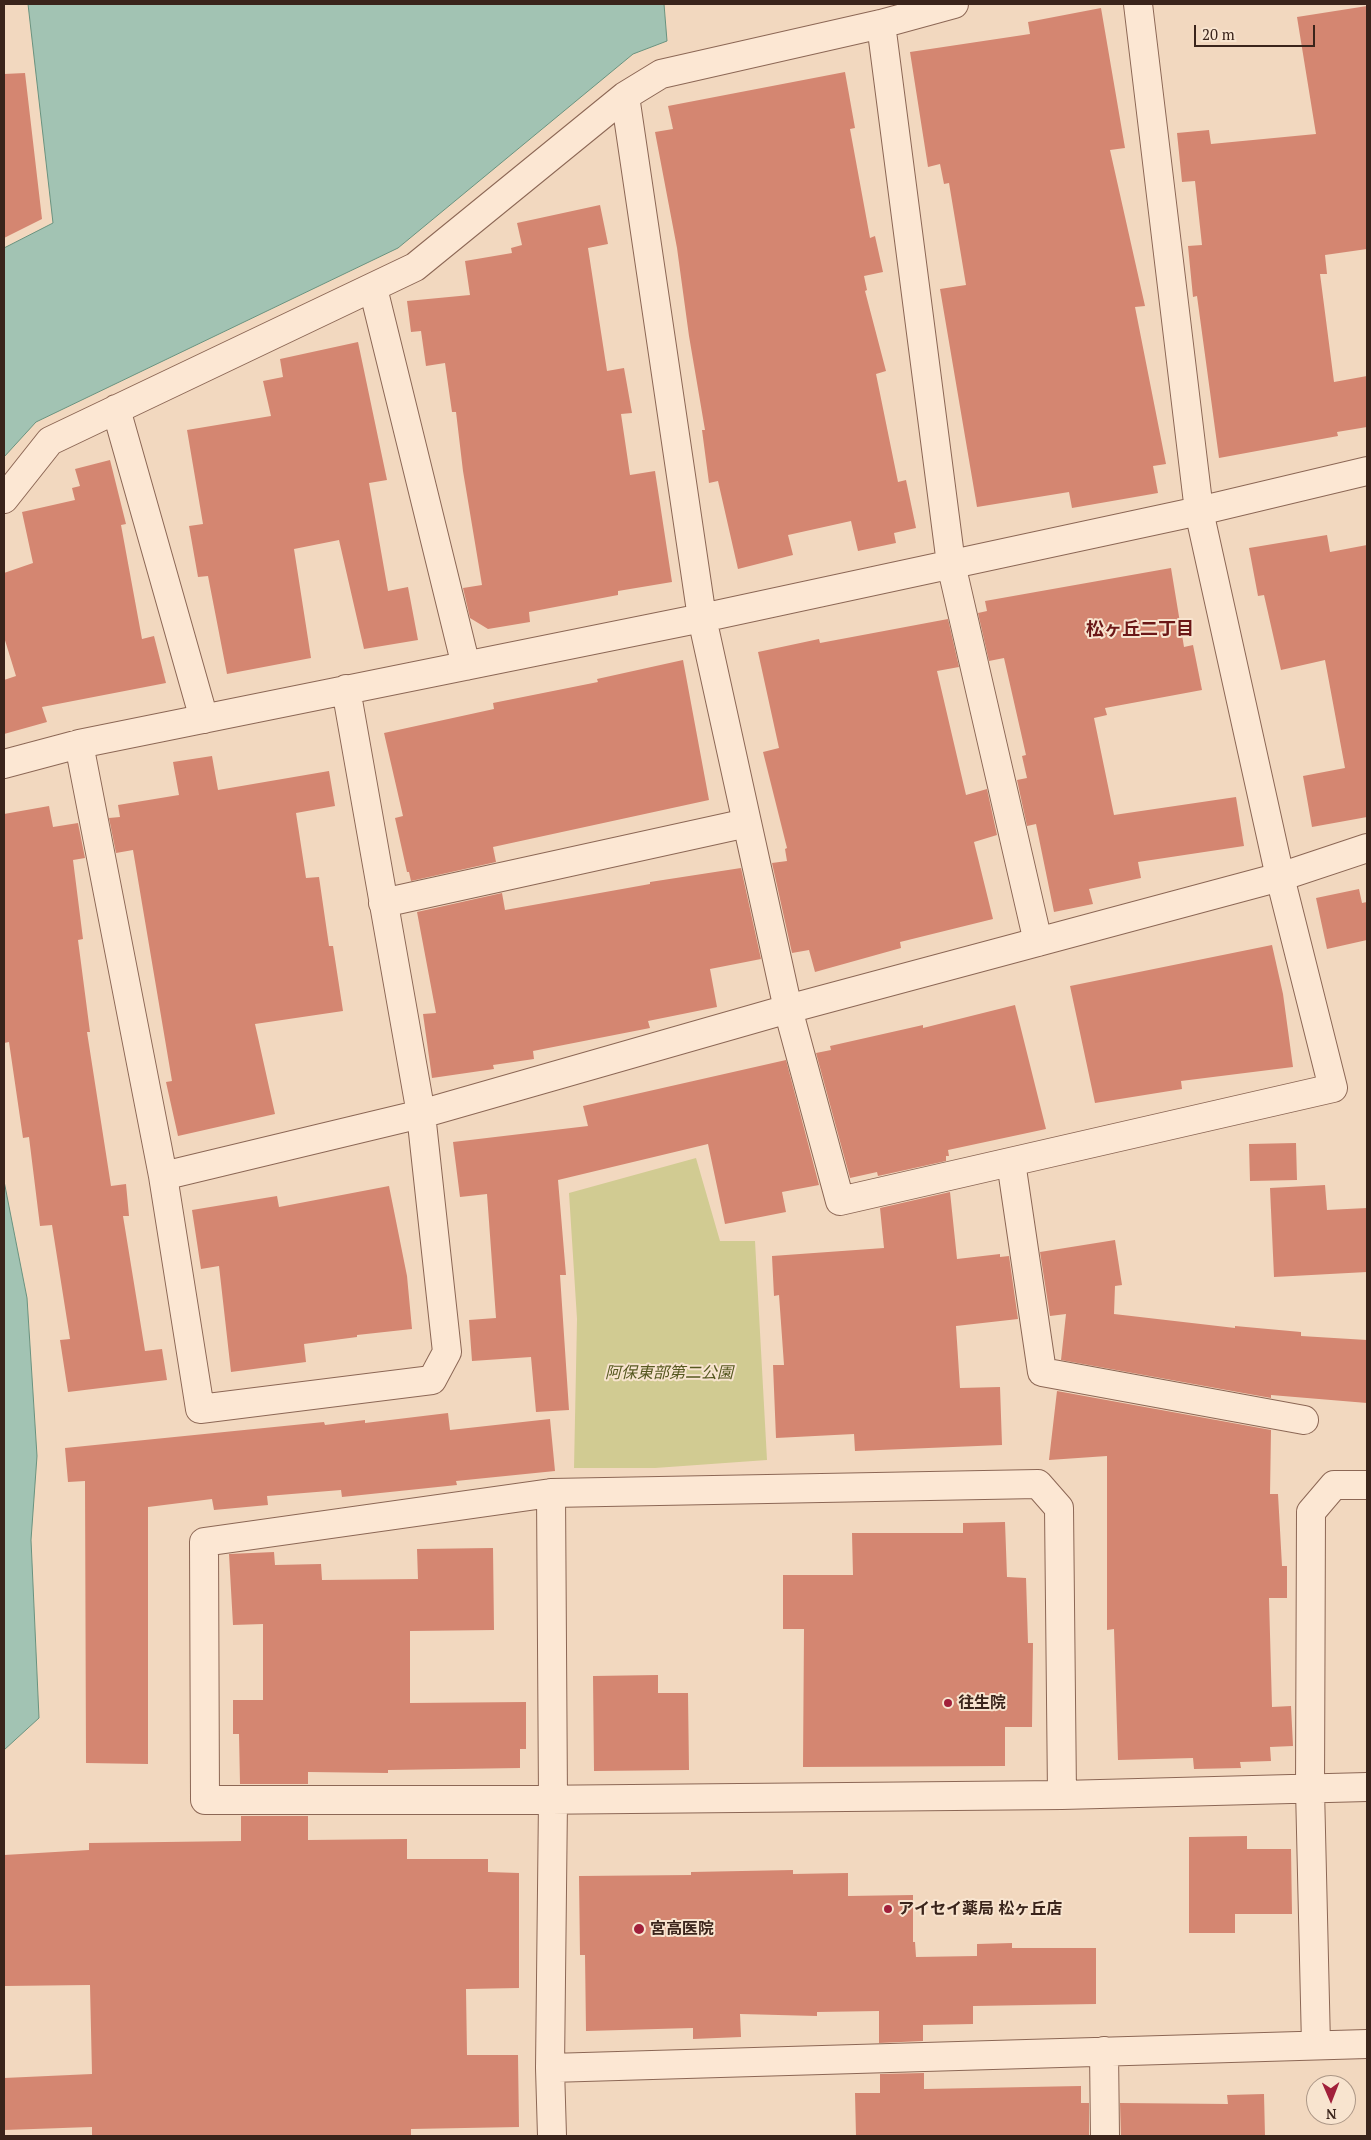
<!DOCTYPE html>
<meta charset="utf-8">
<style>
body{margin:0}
#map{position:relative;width:1371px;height:2140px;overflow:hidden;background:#f2d8bf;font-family:"PT Serif",serif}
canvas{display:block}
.frame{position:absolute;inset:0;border:5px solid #3a241b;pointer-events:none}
.north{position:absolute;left:1306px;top:2075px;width:50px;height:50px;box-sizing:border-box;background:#f8e4cf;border:1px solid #ac9787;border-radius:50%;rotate:179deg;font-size:14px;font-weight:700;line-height:20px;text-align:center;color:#3a241b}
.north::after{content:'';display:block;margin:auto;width:18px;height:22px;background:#a1203b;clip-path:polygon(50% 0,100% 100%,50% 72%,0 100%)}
.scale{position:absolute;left:1194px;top:25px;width:121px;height:22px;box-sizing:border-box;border:2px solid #3a241b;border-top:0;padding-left:6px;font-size:15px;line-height:18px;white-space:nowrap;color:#3a241b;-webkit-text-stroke:4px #f8e4cf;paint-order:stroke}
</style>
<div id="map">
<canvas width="1371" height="2140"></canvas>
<div class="frame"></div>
<div class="north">N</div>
<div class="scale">20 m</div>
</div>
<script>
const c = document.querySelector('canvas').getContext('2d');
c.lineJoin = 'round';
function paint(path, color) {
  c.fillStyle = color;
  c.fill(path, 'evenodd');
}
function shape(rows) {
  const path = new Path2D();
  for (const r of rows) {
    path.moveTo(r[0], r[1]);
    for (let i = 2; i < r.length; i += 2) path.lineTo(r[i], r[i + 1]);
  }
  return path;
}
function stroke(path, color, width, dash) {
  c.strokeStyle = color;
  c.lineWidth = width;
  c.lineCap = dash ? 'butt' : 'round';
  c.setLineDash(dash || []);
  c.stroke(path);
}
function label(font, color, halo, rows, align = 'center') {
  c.font = font + ' "PT Serif","Noto Sans JP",serif';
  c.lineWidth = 4;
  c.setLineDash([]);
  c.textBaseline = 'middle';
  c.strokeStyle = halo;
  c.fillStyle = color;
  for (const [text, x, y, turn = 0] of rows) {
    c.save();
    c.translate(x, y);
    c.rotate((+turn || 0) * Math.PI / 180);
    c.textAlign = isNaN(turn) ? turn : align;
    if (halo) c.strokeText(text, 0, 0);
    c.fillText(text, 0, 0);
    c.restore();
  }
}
const green = shape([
 [696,1158,720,1241,755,1241,767,1460,655,1468,574,1468,577,1319,569,1193]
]);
const water = shape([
 [28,4,664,4,667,41,633,54,398,248,36,422,4,457,4,248,53,223,28,4],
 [4,1181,27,1298,37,1456,31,1540,39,1718,4,1750,4,1181]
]);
const building = shape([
 [1367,6,1367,249,1325,255,1327,274,1320,274,1334,382,1367,376,1367,427,1337,432,1338,436,1219,458,1197,296,1193,297,1188,246,1202,245,1195,181,1182,182,1177,133,1209,130,1211,144,1316,134,1297,17],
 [1101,8,1125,148,1110,150,1145,306,1135,307,1166,464,1153,466,1158,493,1072,508,1069,492,977,507,940,289,966,285,949,183,944,184,940,164,928,167,910,52,1030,34,1028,22],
 [845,72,855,128,850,129,870,238,875,236,883,272,864,276,867,290,865,291,886,371,876,374,898,482,906,480,916,528,894,533,896,543,858,551,851,521,788,535,793,555,738,569,718,481,709,483,702,430,705,430,689,336,677,248,655,132,673,129,668,106],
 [25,73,42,219,4,238,4,74],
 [600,205,608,244,588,248,607,371,624,368,632,413,621,414,630,475,655,471,672,582,618,591,618,595,529,612,530,622,488,629,470,618,463,588,482,585,463,471,456,412,452,412,445,363,426,366,421,331,411,332,407,301,470,295,465,261,512,253,511,248,522,245,517,223],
 [358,342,387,480,369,483,388,591,408,587,418,640,364,649,339,540,294,549,311,658,227,674,208,576,198,577,189,526,203,524,187,430,271,416,263,381,283,377,280,359],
 [110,460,126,524,121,525,142,639,154,636,166,683,42,707,47,722,4,734,4,680,16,676,4,637,4,573,33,563,22,512,75,500,72,488,80,486,75,469],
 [1327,535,1330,552,1367,545,1367,817,1312,827,1303,776,1345,768,1325,660,1281,670,1264,595,1258,596,1249,548],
 [1171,568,1184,647,1193,645,1202,690,1105,708,1107,715,1094,718,1114,815,1236,797,1244,846,1138,862,1141,878,1089,889,1093,904,1054,912,1036,824,1027,826,1017,780,1027,778,1022,756,1026,755,1004,658,989,661,978,613,987,611,985,601],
 [948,619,959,667,937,671,966,795,987,789,997,835,974,842,993,919,900,942,901,948,815,972,809,950,792,953,772,863,787,861,785,849,787,848,763,752,779,748,758,652,819,639,820,643],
 [683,660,709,800,493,847,496,862,411,881,409,872,407,872,395,818,403,816,384,733,494,709,493,703,598,682,597,679],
 [212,756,218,790,329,771,335,806,296,813,306,878,319,877,329,946,333,946,343,1011,255,1024,275,1114,178,1136,166,1082,172,1081,133,850,116,853,109,818,120,817,118,805,179,795,173,762],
 [49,806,53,827,78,823,85,858,73,860,83,939,78,940,90,1032,87,1032,111,1186,126,1184,129,1216,123,1216,145,1351,162,1349,167,1380,68,1392,60,1340,70,1339,52,1225,40,1226,29,1137,23,1138,9,1042,4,1043,4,814],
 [741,868,761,959,710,969,717,1007,648,1021,650,1028,533,1051,534,1059,493,1065,494,1069,432,1078,423,1014,436,1013,417,912,502,893,505,910,650,884,650,882],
 [1359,889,1362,903,1367,902,1367,940,1327,949,1316,898],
 [1272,945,1283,994,1293,1067,1181,1081,1182,1089,1095,1103,1070,986],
 [1015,1005,1046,1129,948,1150,949,1156,946,1156,946,1161,878,1176,877,1172,850,1178,816,1053,831,1050,830,1046,923,1025,923,1028],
 [786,1060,819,1185,782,1192,786,1212,725,1224,708,1144,558,1180,566,1275,560,1275,569,1410,536,1412,531,1357,472,1361,469,1320,496,1318,487,1194,460,1197,453,1142,588,1126,583,1106],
 [1296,1143,1297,1180,1250,1181,1249,1144],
 [1325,1185,1327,1210,1367,1208,1367,1272,1274,1277,1270,1188],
 [389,1186,407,1276,412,1329,357,1335,357,1337,304,1344,306,1362,231,1372,219,1266,201,1269,192,1210,277,1196,279,1207],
 [950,1192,957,1259,1000,1254,1000,1257,1009,1256,1018,1319,956,1326,960,1388,1000,1387,1002,1445,855,1451,854,1434,776,1438,773,1365,784,1365,779,1295,774,1296,772,1256,884,1248,880,1208],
 [1115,1240,1122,1285,1115,1286,1114,1314,1235,1328,1235,1326,1301,1332,1301,1336,1367,1340,1367,1403,1271,1395,1271,1398,1061,1360,1066,1314,1050,1316,1040,1252],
 [1057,1391,1271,1430,1270,1494,1278,1494,1282,1566,1287,1566,1287,1598,1269,1598,1272,1707,1291,1706,1293,1746,1270,1747,1271,1761,1240,1762,1241,1768,1194,1769,1193,1758,1118,1760,1114,1629,1107,1630,1107,1456,1049,1460],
 [448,1413,450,1430,550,1419,555,1471,456,1481,457,1485,342,1497,341,1490,267,1496,268,1505,214,1510,212,1499,148,1507,148,1764,86,1763,85,1481,68,1482,65,1448,324,1422,325,1425,365,1420,365,1423],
 [1005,1522,1007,1577,1026,1578,1028,1643,1033,1643,1032,1727,1005,1727,1005,1766,803,1767,804,1629,783,1629,783,1575,853,1575,852,1533,963,1533,963,1523],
 [493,1548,494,1630,410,1631,410,1703,526,1702,526,1749,520,1749,520,1768,388,1770,388,1773,308,1772,308,1784,240,1784,239,1734,233,1734,233,1700,263,1700,263,1624,233,1625,229,1554,274,1552,275,1565,321,1564,322,1580,418,1579,417,1549],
 [658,1675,658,1693,688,1693,689,1770,594,1771,593,1676],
 [241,1816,308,1816,308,1840,407,1839,407,1859,488,1859,488,1872,519,1873,519,1988,466,1989,467,2055,518,2055,519,2127,411,2129,411,2136,92,2136,92,2127,4,2130,4,2078,92,2074,90,1985,4,1986,4,1855,89,1850,89,1843,241,1841],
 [1247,1836,1247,1849,1291,1849,1292,1914,1235,1914,1235,1933,1189,1933,1189,1837],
 [793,1870,793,1874,848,1873,848,1896,913,1895,913,1942,915,1942,916,1957,977,1956,977,1944,1012,1943,1012,1948,1096,1948,1096,2004,973,2006,973,2024,923,2025,923,2041,879,2043,879,2011,817,2012,817,2016,740,2014,741,2037,693,2039,693,2028,586,2031,585,1955,580,1955,579,1876,691,1875,691,1872],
 [924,2073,924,2089,1081,2086,1081,2103,1089,2103,1089,2136,856,2136,855,2093,880,2093,880,2074],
 [1264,2094,1265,2136,1121,2136,1120,2103,1228,2104,1227,2095]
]);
const street = shape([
 [881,24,951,564,1038,942],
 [625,96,702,618,788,1009,840,1201,1333,1088,1280,877,1199,511,1138,4],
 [373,288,466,666],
 [116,409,204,719],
 [4,499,50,441,415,267,625,96,661,74,881,24,954,4],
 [79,744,163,1176,200,1409,432,1380,447,1352,421,1114,346,689],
 [4,764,79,744,702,618,1199,511,1367,471],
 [383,903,747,823],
 [1011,1162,1042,1372,1304,1420],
 [163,1176,421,1114,788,1009,1280,877,1367,848],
 [551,1493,204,1542,205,1800,524,1800,1062,1795,1367,1787],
 [1316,2045,1310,1789,1311,1512,1334,1485,1367,1485],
 [1104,2051,1105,2136],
 [550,2068,1367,2044],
 [552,2136,550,2068,553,1800,551,1493,1038,1484,1059,1508,1062,1795]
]);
const markers = [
 [948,1703,5,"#a1203b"],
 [888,1909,5,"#a1203b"],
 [639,1929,6,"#a1203b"]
];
const parkNames = [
 ["阿保東部第二公園",669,1373]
];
const poiNames = [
 ["往生院",958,1703],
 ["アイセイ薬局 松ヶ丘店",898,1909],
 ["宮高医院",650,1929]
];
const neighbourhoodNames = [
 ["松ヶ丘二丁目",1140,630]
];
paint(green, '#d1cb92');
paint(water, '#a2c3b3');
stroke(water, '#69927f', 1);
paint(building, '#d48671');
stroke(street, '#8c6755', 30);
stroke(street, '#fce7d3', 28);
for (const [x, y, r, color] of markers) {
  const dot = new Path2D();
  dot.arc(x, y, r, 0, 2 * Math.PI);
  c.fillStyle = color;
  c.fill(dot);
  stroke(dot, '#f8e4cf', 2);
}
label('italic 16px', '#565820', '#f8e4cf', parkNames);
label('bold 16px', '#3a241b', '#f8e4cf', poiNames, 'left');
label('bold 18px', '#6b1717', '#f8e4cf', neighbourhoodNames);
</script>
